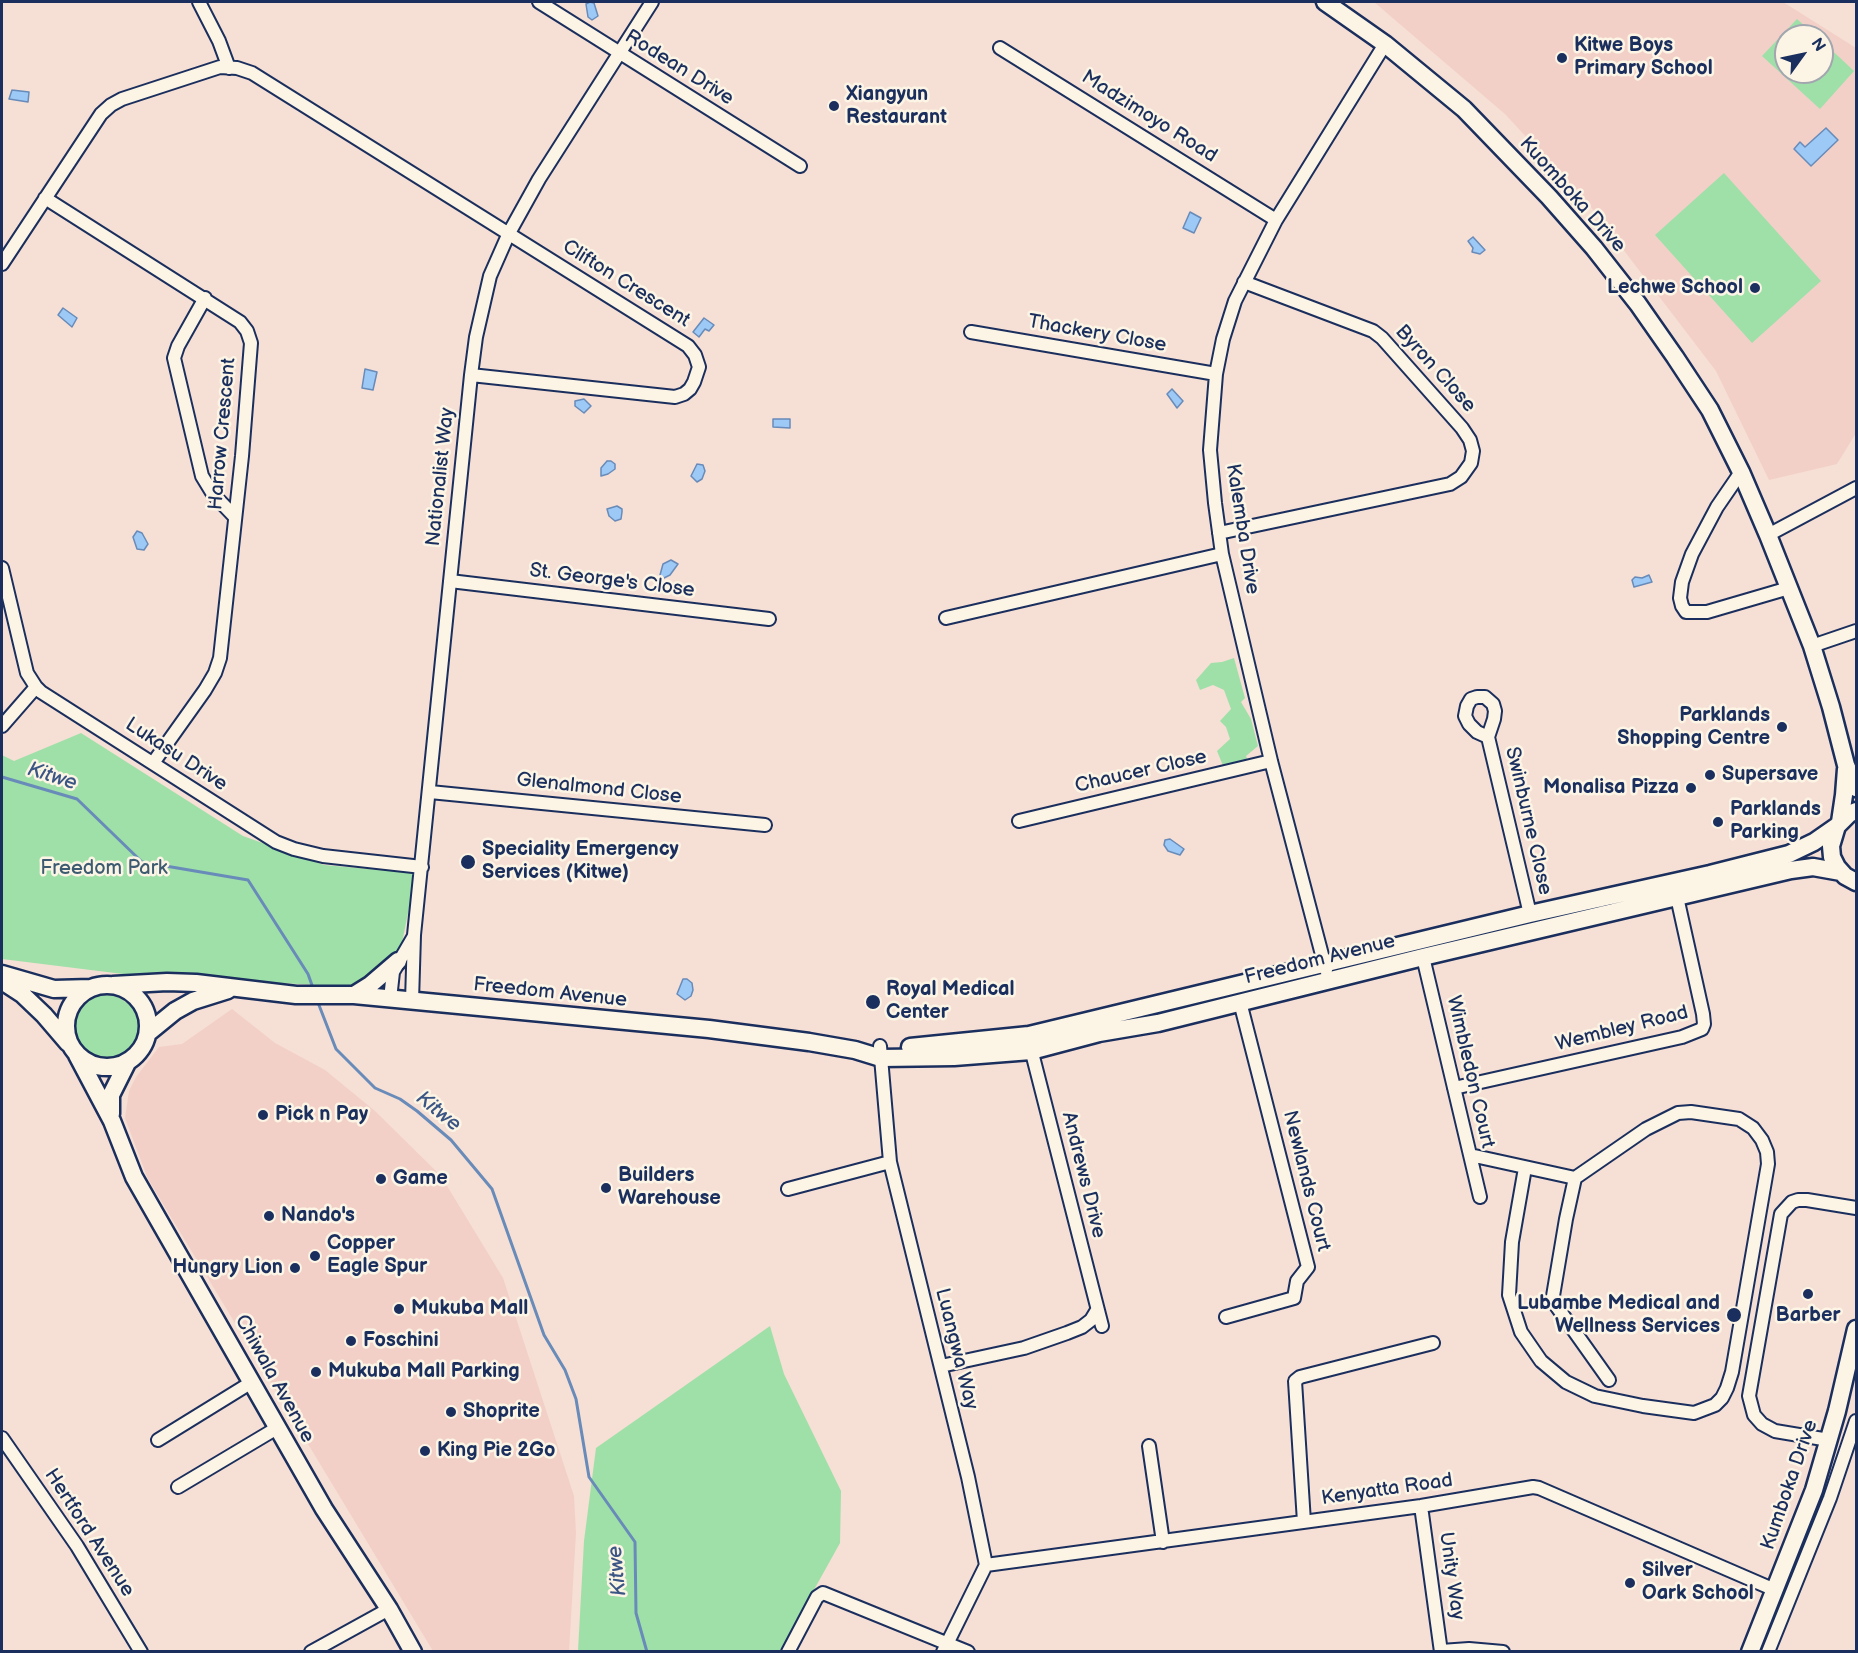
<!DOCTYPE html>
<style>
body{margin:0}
#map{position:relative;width:1858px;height:1653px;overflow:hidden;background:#f6dfd4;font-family:"Balsamiq Sans",sans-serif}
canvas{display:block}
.frame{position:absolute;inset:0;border:3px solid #1b2f5e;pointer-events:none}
.north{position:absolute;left:1774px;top:24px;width:60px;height:60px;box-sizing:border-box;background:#fcf5e5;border:2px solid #a2a6af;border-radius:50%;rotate:57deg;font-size:16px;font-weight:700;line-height:24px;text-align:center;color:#1b2f5e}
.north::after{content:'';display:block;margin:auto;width:21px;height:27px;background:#1b2f5e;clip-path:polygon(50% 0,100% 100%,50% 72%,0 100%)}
</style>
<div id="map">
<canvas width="1858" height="1653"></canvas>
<div class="frame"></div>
<div class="north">N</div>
</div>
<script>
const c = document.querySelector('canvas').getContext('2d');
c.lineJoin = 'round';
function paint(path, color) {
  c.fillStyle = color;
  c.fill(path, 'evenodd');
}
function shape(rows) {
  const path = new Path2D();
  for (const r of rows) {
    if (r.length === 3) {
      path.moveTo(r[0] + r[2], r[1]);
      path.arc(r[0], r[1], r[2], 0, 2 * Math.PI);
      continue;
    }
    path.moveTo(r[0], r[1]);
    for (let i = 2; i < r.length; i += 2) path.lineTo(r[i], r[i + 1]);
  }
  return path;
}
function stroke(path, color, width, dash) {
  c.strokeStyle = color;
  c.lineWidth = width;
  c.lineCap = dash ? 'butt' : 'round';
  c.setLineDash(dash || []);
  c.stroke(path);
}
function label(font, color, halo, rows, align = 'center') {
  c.font = font + ' "Balsamiq Sans",sans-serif';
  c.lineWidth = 5;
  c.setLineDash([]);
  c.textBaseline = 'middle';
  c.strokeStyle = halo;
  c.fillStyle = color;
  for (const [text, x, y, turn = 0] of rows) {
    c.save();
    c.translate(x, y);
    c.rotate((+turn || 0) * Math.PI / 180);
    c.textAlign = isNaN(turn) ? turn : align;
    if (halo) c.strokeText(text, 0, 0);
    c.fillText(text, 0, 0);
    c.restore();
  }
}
const built = shape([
 [1374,2,1783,2,1856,48,1856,433,1837,464,1769,480,1716,371,1590,206,1505,114],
 [1786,36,1822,36,1822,72,1786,72],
 [232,1009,275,1043,325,1070,375,1111,441,1176,503,1278,574,1496,576,1533,569,1651,433,1651,148,1179,125,1118,129,1091,136,1077,159,1047,182,1044]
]);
const green = shape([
 [1797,19,1816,36,1786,36,1786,72,1822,72,1822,41,1854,71,1820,109,1762,56],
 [1724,173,1821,281,1752,343,1655,235],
 [1234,658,1245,698,1241,702,1251,719,1258,746,1246,756,1249,763,1224,768,1217,751,1230,739,1226,727,1220,721,1231,709,1224,690,1213,685,1200,690,1196,680,1211,663,1222,662],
 [81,733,243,836,324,865,416,873,401,948,354,987,131,975,2,959,2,755,14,761],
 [106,1027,32],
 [770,1326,784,1374,841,1491,840,1543,780,1651,578,1651,584,1541,596,1448]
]);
const water = shape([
 [590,2,594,3,598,16,592,20,588,17,586,4,590,2],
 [12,90,29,92,28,102,9,99,12,90],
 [1826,128,1838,140,1811,166,1794,149,1800,142,1805,147,1826,128],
 [1190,212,1201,218,1194,233,1183,228,1190,212],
 [1473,237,1485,250,1480,254,1472,252,1473,248,1468,241,1473,237],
 [63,308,77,318,72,327,58,315,63,308],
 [704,318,714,325,709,331,705,329,699,337,693,332,704,318],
 [365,369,377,372,373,390,362,388,365,369],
 [1172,389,1183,401,1177,408,1167,394,1172,389],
 [584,399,591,406,584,413,575,406,575,401,584,399],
 [773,419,790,419,790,428,773,427,773,419],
 [607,461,611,461,615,464,615,469,608,474,601,476,601,468,607,461],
 [697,464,703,465,705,471,702,479,697,482,691,476,697,464],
 [617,506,622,509,622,512,621,519,615,521,609,516,607,509,617,506],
 [137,531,142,533,148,544,144,550,137,549,133,537,137,531],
 [671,560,678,564,670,575,664,578,660,575,663,564,671,560],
 [1649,575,1652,582,1634,587,1632,580,1635,577,1642,578,1649,575],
 [1170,839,1184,849,1180,855,1168,851,1164,845,1165,840,1170,839],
 [683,979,687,979,692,983,693,990,691,996,685,1000,677,994,683,979]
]);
const stream = shape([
 [2,777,77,799,142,862,248,880,308,974,313,988],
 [317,1000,336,1049,375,1088,400,1099,417,1111,451,1140,492,1189,544,1335,565,1370,576,1399,589,1477,635,1542,636,1613,647,1652]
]);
const minor = shape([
 [199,2,219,41,229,68],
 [539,2,800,166],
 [1000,48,1276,220],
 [45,198,240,322,247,331,251,343,242,456,220,658,215,673,205,690,153,763],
 [2,264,101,114,111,105,122,99,220,67,237,68,252,73,688,346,695,355,699,367,694,382,690,389,684,394,675,397,471,375],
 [205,298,178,346,174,358,202,476,213,494,235,517],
 [971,332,1216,374],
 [1741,472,1717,507,1692,554,1682,582,1680,598,1682,606,1686,612,1707,612,1789,588],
 [1219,533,1450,484,1461,477,1471,463,1473,451,1470,440,1462,428,1382,338,1373,331,1244,282],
 [1768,535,1856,488],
 [2,568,27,673,36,687,41,692,276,842,294,849,323,856,422,867],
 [450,581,769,619],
 [946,618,1222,554],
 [1812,646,1856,631],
 [1477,697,1485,697,1493,704,1495,711,1494,719,1488,737,1477,732,1469,724,1465,716,1467,706,1471,699,1477,697],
 [2,726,36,687],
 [1488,737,1530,914],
 [430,792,765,825],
 [1019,821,1271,761],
 [1423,957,1480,1197],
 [1326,970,1271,761,1222,554,1215,503,1210,450,1216,374,1223,339,1235,301,1276,220,1385,44],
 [390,999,393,972,414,936],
 [412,1001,414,935,471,375,476,337,490,276,509,233,539,179,652,2],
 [1030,1045,1102,1326],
 [880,1046,890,1162,968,1477,986,1565,943,1652],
 [1454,1088,1682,1037,1702,1029,1704,1024,1703,1014,1677,897],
 [1470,1155,1575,1178],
 [1525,1168,1512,1242,1509,1295,1521,1332,1541,1361,1566,1382,1595,1396,1643,1406,1694,1413,1715,1405,1722,1398,1727,1388,1732,1372,1768,1164,1767,1152,1762,1140,1753,1128,1739,1119,1691,1112,1678,1113,1646,1129,1575,1178,1566,1219,1553,1296,1555,1304,1609,1380],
 [788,1189,890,1162],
 [1226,1317,1294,1298,1297,1281,1308,1267,1240,1002],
 [941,1366,1024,1348,1067,1333,1082,1327,1091,1320,1097,1310],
 [2,1438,77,1546,141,1652],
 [158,1440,252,1382],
 [1829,1440,1775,1431,1762,1424,1754,1415,1749,1396,1781,1214,1792,1202,1798,1200,1807,1200,1856,1208],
 [1149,1446,1163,1542],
 [178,1487,277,1428],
 [1421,1506,1441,1652],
 [1304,1522,1295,1381,1300,1377,1433,1343],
 [986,1565,1421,1506,1533,1487,1539,1488,1775,1590],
 [1441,1651,1469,1649,1503,1652],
 [311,1652,389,1609],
 [788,1652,817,1597,823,1593,968,1652],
 [1768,1652,1830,1498,1856,1421]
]);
const major = shape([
 [1325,2,1385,44,1464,109,1549,197,1594,248,1638,304,1675,357,1710,410,1741,472,1768,535,1812,646,1831,707,1846,765,1856,788],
 [1856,811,1849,814,1837,826,1831,846,1832,857,1837,867,1845,876,1856,882],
 [1840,822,1844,795,1846,769],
 [2,974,54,989,91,988],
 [2,981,22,994,44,1015,68,1043],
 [107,1026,41],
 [113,985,167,982,196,983,296,995,354,995,709,1029,809,1042,855,1050,881,1058,954,1057,1031,1051,1099,1033,1158,1023,1423,957,1791,870,1813,867,1841,872],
 [354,995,370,985,398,961],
 [148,1033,175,1011,193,1001,228,990],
 [910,1047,1029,1035,1530,914,1710,874,1789,854,1814,842,1837,826],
 [77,1055,112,1121,134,1177,324,1509,389,1609,413,1652],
 [111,1114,111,1095,127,1063],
 [1750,1652,1814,1490,1837,1411,1856,1329]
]);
const markers = [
 [1562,58,6,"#1b2f5e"],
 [834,106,6,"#1b2f5e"],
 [1755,288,6,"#1b2f5e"],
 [1782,727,6,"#1b2f5e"],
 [1710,775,6,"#1b2f5e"],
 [1691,788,6,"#1b2f5e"],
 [1718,822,6,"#1b2f5e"],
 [468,862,8,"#1b2f5e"],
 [873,1002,8,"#1b2f5e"],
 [263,1115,6,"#1b2f5e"],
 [381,1179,6,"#1b2f5e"],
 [606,1188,6,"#1b2f5e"],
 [269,1216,6,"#1b2f5e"],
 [315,1256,6,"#1b2f5e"],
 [295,1268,6,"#1b2f5e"],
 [1808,1294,6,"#1b2f5e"],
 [399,1309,6,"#1b2f5e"],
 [1734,1315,8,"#1b2f5e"],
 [351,1341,6,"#1b2f5e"],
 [316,1372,6,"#1b2f5e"],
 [451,1412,6,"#1b2f5e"],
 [425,1451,6,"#1b2f5e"],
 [1630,1583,6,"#1b2f5e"]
];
const poiNames = [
 ["Kitwe Boys",1574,46],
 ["Primary School",1574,69],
 ["Xiangyun",846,95],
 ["Restaurant",846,118],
 ["Lechwe School",1743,288,"right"],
 ["Parklands",1770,716,"right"],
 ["Shopping Centre",1770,739,"right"],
 ["Supersave",1722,775],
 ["Monalisa Pizza",1679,788,"right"],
 ["Parklands",1730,810],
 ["Parking",1730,833],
 ["Speciality Emergency",482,850],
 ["Services (Kitwe)",482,873],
 ["Royal Medical",886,990],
 ["Center",886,1013],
 ["Pick n Pay",275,1115],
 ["Builders",618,1176],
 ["Warehouse",618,1199],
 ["Game",393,1179],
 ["Nando's",281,1216],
 ["Copper",327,1244],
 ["Eagle Spur",327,1267],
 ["Hungry Lion",283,1268,"right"],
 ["Lubambe Medical and",1720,1304,"right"],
 ["Wellness Services",1720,1327,"right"],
 ["Mukuba Mall",411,1309],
 ["Barber",1808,1316,"center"],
 ["Foschini",363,1341],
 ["Mukuba Mall Parking",328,1372],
 ["Shoprite",463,1412],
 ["King Pie 2Go",437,1451],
 ["Silver",1642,1571],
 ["Oark School",1642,1594]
];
const streetNames = [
 ["Rodean Drive",679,68,32],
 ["Madzimoyo Road",1149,117,32],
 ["Kuomboka Drive",1572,195,48],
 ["Clifton Crescent",626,284,32],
 ["Thackery Close",1097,334,10],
 ["Byron Close",1435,369,48],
 ["Harrow Crescent",223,434,-85],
 ["Nationalist Way",441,477,-84],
 ["Kalemba Drive",1242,529,81],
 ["St. George's Close",612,581,7],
 ["Lukasu Drive",176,755,33],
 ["Chaucer Close",1141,772,-13],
 ["Glenalmond Close",599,789,6],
 ["Swinburne Close",1528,821,77],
 ["Freedom Avenue",1320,960,-14],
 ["Freedom Avenue",550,993,6],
 ["Wembley Road",1622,1029,-14],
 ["Wimbledon Court",1470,1072,77],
 ["Andrews Drive",1083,1175,76],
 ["Newlands Court",1306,1181,76],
 ["Luangwa Way",956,1349,76],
 ["Chiwala Avenue",274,1379,61],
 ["Kumboka Drive",1790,1485,-71],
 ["Kenyatta Road",1387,1490,-8],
 ["Hertford Avenue",89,1533,57],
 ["Unity Way",1451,1576,82]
];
const parkNames = [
 ["Freedom Park",104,869]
];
const waterNames = [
 ["Kitwe",52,777,18],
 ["Kitwe",438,1112,39],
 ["Kitwe",618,1571,-95]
];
paint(built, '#f2d0c8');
paint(green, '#9fe0a9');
paint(water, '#9cc9f6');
stroke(water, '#688bb9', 1.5);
stroke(stream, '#688bb9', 3);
stroke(minor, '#1b2f5e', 16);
stroke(major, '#1b2f5e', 21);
stroke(minor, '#fcf5e5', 12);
stroke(major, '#fcf5e5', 16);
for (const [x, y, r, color] of markers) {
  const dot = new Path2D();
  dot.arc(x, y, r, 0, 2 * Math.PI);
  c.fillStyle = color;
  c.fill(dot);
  stroke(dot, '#fcf5e5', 2);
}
label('bold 20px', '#1b2f5e', '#fcf5e5', poiNames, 'left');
label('20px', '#1b2f5e', '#fcf5e5', streetNames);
label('20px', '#3c5b71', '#fcf5e5', parkNames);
label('italic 21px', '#3b5684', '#fcf5e5', waterNames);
</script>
